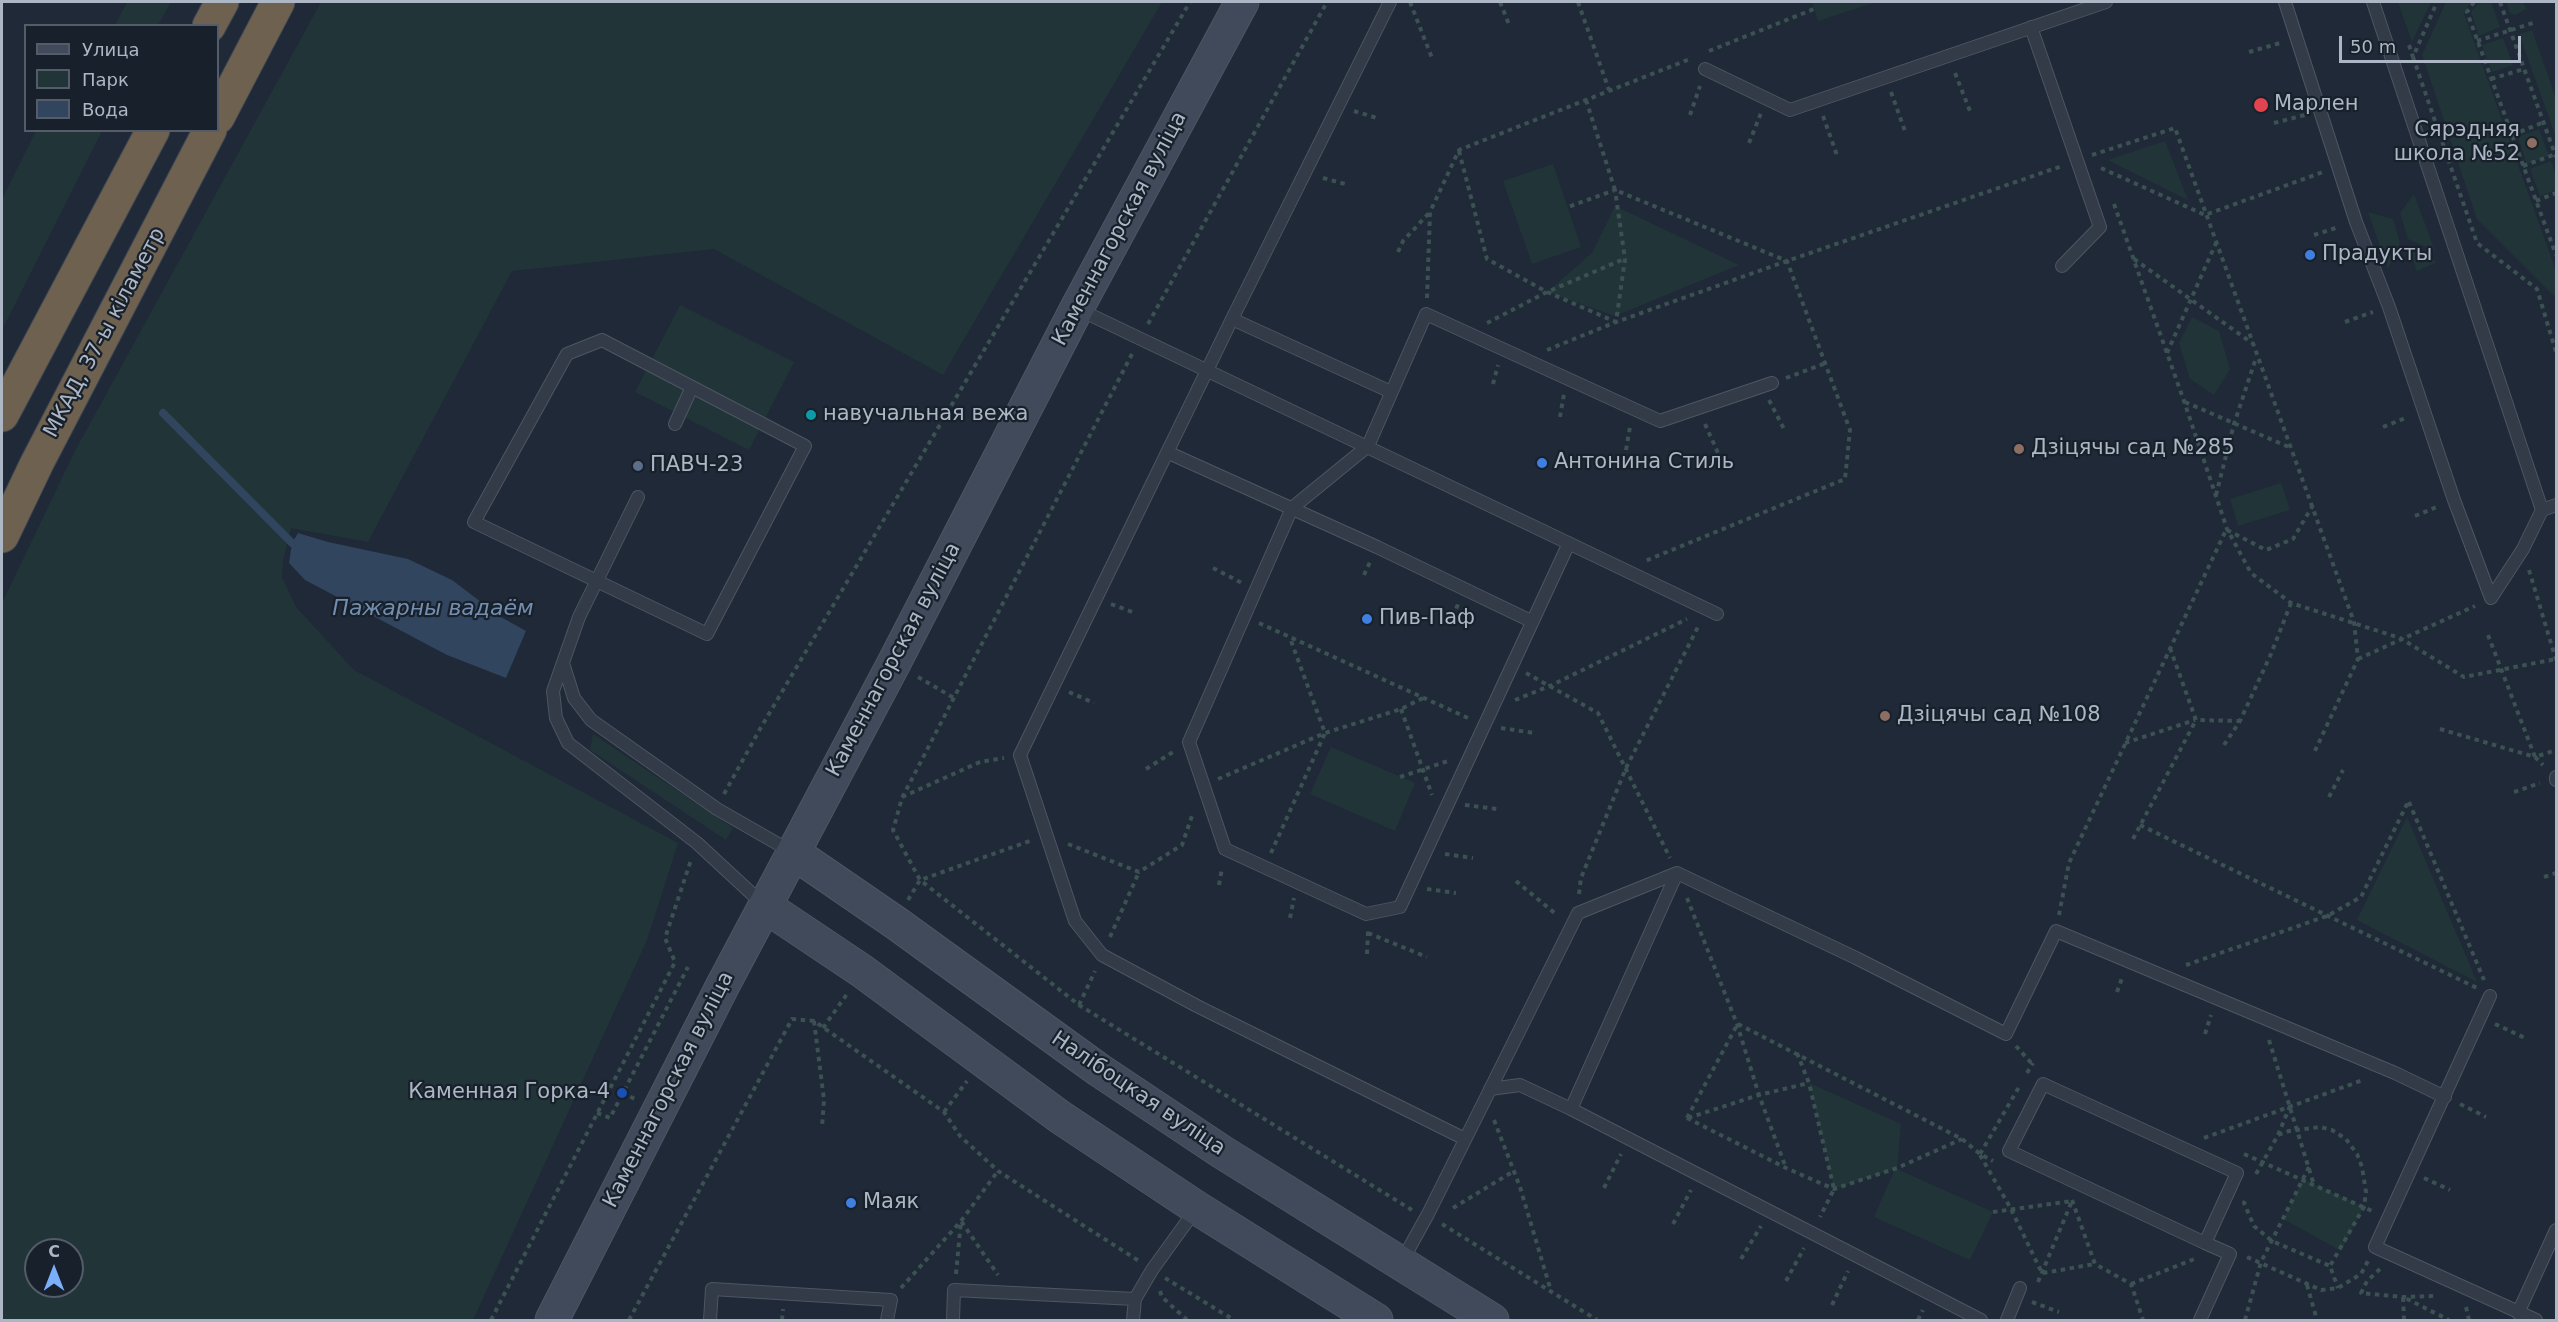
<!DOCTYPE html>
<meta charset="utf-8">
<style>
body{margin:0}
#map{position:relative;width:2558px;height:1322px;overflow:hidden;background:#1f2937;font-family:"DejaVu Sans",sans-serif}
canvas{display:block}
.frame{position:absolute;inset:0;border:3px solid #acb6c4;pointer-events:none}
.legend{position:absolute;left:24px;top:24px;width:195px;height:108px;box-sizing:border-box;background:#18202b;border:2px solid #535c68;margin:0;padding:8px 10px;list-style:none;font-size:18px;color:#acb6c4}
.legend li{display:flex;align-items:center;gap:12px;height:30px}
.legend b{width:30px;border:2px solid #535c68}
.north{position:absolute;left:24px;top:1238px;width:60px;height:60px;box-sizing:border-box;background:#18202b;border:2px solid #535c68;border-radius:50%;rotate:0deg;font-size:16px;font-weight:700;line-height:24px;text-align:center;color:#acb6c4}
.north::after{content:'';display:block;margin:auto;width:21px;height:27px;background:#7baefb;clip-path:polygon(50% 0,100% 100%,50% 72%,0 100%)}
.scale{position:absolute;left:2339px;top:36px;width:182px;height:27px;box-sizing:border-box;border:3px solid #acb6c4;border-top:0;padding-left:8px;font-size:18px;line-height:21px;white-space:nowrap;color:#acb6c4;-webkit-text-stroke:4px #18202b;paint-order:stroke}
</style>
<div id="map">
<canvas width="2558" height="1322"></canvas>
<div class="frame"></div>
<ul class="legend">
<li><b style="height:8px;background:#404a5a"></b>Улица</li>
<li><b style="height:16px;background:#213538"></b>Парк</li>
<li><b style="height:16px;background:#31455f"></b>Вода</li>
</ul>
<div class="north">С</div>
<div class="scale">50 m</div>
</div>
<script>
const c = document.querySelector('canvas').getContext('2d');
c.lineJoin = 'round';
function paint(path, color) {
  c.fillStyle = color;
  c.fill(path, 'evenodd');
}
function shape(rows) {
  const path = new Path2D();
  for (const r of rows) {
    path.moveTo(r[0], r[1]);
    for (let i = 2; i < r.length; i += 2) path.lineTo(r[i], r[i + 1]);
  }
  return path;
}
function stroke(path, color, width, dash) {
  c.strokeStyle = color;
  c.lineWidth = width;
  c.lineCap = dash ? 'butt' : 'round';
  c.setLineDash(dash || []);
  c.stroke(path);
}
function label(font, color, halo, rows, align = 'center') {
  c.font = font + ' "DejaVu Sans",sans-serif';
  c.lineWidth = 4.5;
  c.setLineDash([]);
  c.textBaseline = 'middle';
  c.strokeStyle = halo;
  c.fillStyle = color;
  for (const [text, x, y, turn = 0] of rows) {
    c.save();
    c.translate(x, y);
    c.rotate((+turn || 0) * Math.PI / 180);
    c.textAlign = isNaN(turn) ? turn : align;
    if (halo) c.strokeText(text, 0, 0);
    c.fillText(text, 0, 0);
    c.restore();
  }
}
const green = shape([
 [127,2,171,2,158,25,115,25],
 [321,2,1162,2,943,375,714,249,512,271,368,542,291,528,283,560,282,577,296,607,354,670,678,843,647,940,473,1320,2,1320,2,603,75,451],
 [36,1250,72,1250,72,1286,36,1286],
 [1812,2,1876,2,1818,21],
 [2398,2,2431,2,2412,42],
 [2446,2,2470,2,2464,14,2556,271,2555,297,2477,219,2422,55],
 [2479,2,2491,2,2500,27,2479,36,2471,12],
 [2506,2,2523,2,2526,9,2515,15,2509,12],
 [2532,30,2556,99,2556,137,2519,34],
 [2503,38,2513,65,2492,72,2482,45],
 [2539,129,2549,156,2527,164,2518,137],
 [36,131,102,131,2,330,2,199],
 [2165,141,2188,200,2108,160],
 [2551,161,2556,175,2556,190,2540,196,2530,169],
 [1553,164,1581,247,1532,264,1503,181],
 [2414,194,2435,251,2408,239,2400,213],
 [1615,206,1739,265,1615,316,1547,292,1592,253],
 [2368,212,2393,219,2400,243,2388,269],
 [2408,246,2437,262,2417,271],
 [680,305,794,362,749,450,635,392],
 [2192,317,2219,331,2230,369,2214,395,2190,379,2179,343],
 [2281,483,2290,510,2238,526,2230,499],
 [593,734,733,828,726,840,590,750],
 [1331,747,1415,783,1395,831,1310,794],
 [2407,817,2477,982,2357,920],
 [1809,1083,1901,1124,1897,1169,1993,1212,1970,1260,1874,1217,1895,1169,1834,1189],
 [2303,1179,2364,1207,2341,1251,2283,1219]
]);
const water = shape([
 [298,533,328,542,408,559,452,580,501,617,526,631,506,678,447,655,305,580,289,563,292,543]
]);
const stream = shape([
 [163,413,292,543]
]);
const path = shape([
 [1410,2,1432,58],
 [1500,2,1510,27],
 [1578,2,1609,90],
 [2474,2,2467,12,2556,255],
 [2500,2,2556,157],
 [2477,41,2536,22],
 [2409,45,2413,57,2437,2],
 [1709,51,1814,9],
 [2249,52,2280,43],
 [2413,57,2477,243,2537,289,2556,352],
 [1955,73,1970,111],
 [2491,79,2524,69],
 [1891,92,1906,134],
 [1586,100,1615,190,1787,261,1850,430,1845,479,1645,561],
 [1354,111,1377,118],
 [1690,115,1700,86],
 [1823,116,1838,158],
 [2274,123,2305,115],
 [2512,135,2544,122],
 [1749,143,1761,113],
 [1459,151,1487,259,1547,292,1616,322,1625,259,1615,190,1568,207],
 [2092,155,2175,128,2354,622,2358,659,2313,755],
 [2523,166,2556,154],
 [2101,168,2205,215,2323,172],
 [1323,178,1345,184],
 [2536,201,2556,193],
 [2114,204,2184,401,2227,529,2251,573,2291,603,2400,638,2464,677,2556,659],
 [2314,235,2339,227],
 [1398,252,1403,241,1429,213],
 [2134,259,2252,343],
 [1427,298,1430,212,1459,150,1690,59],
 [2345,322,2373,312],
 [1487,323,1547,292,1624,259],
 [1148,324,1327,2],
 [1547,350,1616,322,1787,261,2062,166],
 [2167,353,2216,243],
 [1132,354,902,798,893,830,920,880,1079,1005,1412,1210],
 [1786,378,1826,363],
 [1493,384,1498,365],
 [1769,400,1784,429],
 [2185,402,2291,448],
 [1560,417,1564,394],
 [1705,424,1718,453],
 [2383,427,2408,417],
 [1626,450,1630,427],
 [2216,495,2234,424,2256,358],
 [2415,516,2439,506],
 [2227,530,2266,550,2293,539,2313,505],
 [1213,568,1242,583],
 [2529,570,2556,660],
 [1364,575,1370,562],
 [1111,604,1135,613],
 [1453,617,1458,604],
 [1259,623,1468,718],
 [2488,635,2535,757,2556,750],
 [2170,648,2196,720,2240,721],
 [2358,659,2475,606],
 [1526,673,1598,713,1670,858],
 [918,677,954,698],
 [1069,692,1094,703],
 [1515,700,1552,685,1687,619],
 [1401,709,1432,795],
 [1501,728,1534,733],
 [2440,729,2535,757,2543,765],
 [2125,743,2195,720],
 [2224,745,2240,721,2271,654,2291,603],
 [1146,769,1173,752],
 [1400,777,1448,761],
 [1218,779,1325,733,1401,709,1423,698],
 [2514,792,2540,783],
 [724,794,760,729,1190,2],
 [902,797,980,762,1004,758],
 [2329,797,2343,770],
 [2409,802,2484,980],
 [1465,805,1497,809],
 [2140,825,2477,988],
 [2133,839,2196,720],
 [1068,844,1139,872,1182,845,1193,813],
 [1271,853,1325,733,1290,638],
 [1445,854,1473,858],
 [2544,877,2556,873],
 [1516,881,1557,915],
 [1219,885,1222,868],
 [1427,889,1456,893],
 [1579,894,1581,878,1626,768,1699,625],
 [1687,898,1737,1024,1759,1095,1786,1168],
 [908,900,920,880,1030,841],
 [2059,915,2069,863,2226,530],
 [1290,918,1294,898],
 [1368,933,1427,957],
 [1110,937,1139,872],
 [1367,954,1368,931],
 [2186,965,2327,916,2361,897,2408,802],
 [2117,992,2122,978],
 [1079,1005,1095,971],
 [814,1021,824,1100,822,1127],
 [1738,1024,1962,1139,1980,1154,1993,1161],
 [2495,1024,2525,1038],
 [823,1028,847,994],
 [2205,1034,2211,1015],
 [2269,1040,2314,1185],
 [2016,1046,2033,1065],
 [1797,1053,1809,1083,1834,1189,1820,1217],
 [2027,1073,2033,1063],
 [622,1093,635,1099],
 [2460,1104,2486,1117],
 [944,1112,967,1081],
 [597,1113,610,1118,688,967],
 [1687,1118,1786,1168,1834,1189,1897,1168,1962,1139],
 [1687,1118,1737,1025],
 [1688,1118,1759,1095,1809,1083],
 [1494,1120,1520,1187,1551,1291],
 [2278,1135,2290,1106],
 [2204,1138,2363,1080],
 [1980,1154,2019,1087],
 [2244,1154,2372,1211],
 [1980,1155,2011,1209,2042,1273],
 [2256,1174,2278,1135,2289,1131,2320,1127,2332,1130,2346,1139,2357,1154,2362,1167,2366,1192,2364,1207,2330,1266],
 [2424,1178,2450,1190],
 [1604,1188,1621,1154],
 [2072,1200,2095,1264,2131,1284,2143,1320],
 [2245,1201,2244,1203,2254,1226,2272,1241,2330,1266,2338,1288],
 [1453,1208,1514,1171],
 [1993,1212,2072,1201],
 [1442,1224,1597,1320],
 [1673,1224,1691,1190],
 [2247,1257,2321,1290,2338,1288,2361,1274,2368,1261],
 [1741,1259,1761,1226],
 [2380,1269,2367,1281,2361,1293,2403,1297,2435,1296],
 [2043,1273,2095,1264],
 [956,1274,961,1221,998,1275],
 [1165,1278,1234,1320],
 [1786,1281,1804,1248],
 [2038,1282,2072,1201],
 [2131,1284,2197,1258],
 [2307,1285,2317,1320],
 [901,1288,961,1221,998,1171],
 [1160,1291,1162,1297,1187,1320],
 [2032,1302,2059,1312],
 [1832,1305,1848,1271],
 [2466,1307,2469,1320],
 [491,1320,675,962,665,938,691,860],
 [629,1320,792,1019,814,1021,944,1112,960,1136,998,1171,1139,1261],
 [782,1320,783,1309],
 [1918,1320,1923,1310],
 [2245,1320,2261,1262,2309,1167],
 [2404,1320,2403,1297,2449,1320]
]);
const lane = shape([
 [1390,2,1232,319,1020,755,1075,921,1102,955,1197,1006,1465,1139],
 [2285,2,2356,222,2389,307,2454,500,2491,598],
 [2373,2,2542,510],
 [2031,27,2100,227,2062,266],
 [1705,69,1790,110,2106,2],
 [1078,309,1717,614],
 [1232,319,1391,392],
 [602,340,805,446,707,634,474,522,567,354,602,340],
 [675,424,692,387],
 [1169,453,1377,547,1531,621],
 [638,497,579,617,553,691,556,718,568,743,697,843,764,905],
 [1569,543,1400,907,1366,914,1225,849,1189,742,1292,508,1368,446,1426,314,1660,421,1772,383],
 [2491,598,2523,549,2542,510,2556,505],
 [563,663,574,698,591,720,717,809,792,852],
 [2556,777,2556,780],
 [2490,996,2375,1247,2536,1320],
 [1490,1089,1520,1085,1571,1109,1981,1320],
 [1571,1109,1677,873],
 [1402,1261,1428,1214,1578,913,1677,873,1856,958,2006,1034,2056,931,2395,1073,2445,1097],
 [2518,1313,2556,1230],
 [710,1320,712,1289,891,1300,887,1320],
 [953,1320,954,1290,1135,1299],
 [1133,1320,1135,1299,1152,1270,1196,1209],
 [2007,1320,2020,1288],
 [2200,1320,2230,1254,2205,1243,2009,1151,2043,1084,2237,1173,2205,1243]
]);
const secondary = shape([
 [794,853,896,923,1099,1070,1222,1152,1492,1320],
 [765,906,862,971,1060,1117,1197,1208,1376,1320],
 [552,1320,723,985,894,663,1077,308,1242,2]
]);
const highway = shape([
 [209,26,222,2],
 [218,117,278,2],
 [2,415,153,130],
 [2,536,37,463,210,130]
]);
const markers = [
 [2261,105,8,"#e0444e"],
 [2532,143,6,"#8d6e63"],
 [2310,255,6,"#3f7fe0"],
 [811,415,6,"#0f9aa8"],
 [2019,449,6,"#8d6e63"],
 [1542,463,6,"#3f7fe0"],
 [638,466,6,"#5c6f8a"],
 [1367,619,6,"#3f7fe0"],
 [1885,716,6,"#8d6e63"],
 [622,1093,6,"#1a4fb4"],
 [851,1203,6,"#3f7fe0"]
];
const poiNames = [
 ["Марлен",2274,105],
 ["Сярэдняя",2520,131,"right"],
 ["школа №52",2520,155,"right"],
 ["Прадукты",2322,255],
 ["навучальная вежа",823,415],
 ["Дзіцячы сад №285",2031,449],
 ["Антонина Стиль",1554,463],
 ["ПАВЧ-23",650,466],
 ["Пив-Паф",1379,619],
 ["Дзіцячы сад №108",1897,716],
 ["Каменная Горка-4",610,1093,"right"],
 ["Маяк",863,1203]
];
const streetNames = [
 ["Каменнагорская вуліца",1120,229,-62],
 ["МКАД, 37-ы кіламетр",105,333,-62],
 ["Каменнагорская вуліца",894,660,-62],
 ["Каменнагорская вуліца",669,1090,-63],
 ["Налібоцкая вуліца",1138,1094,34]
];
const waterNames = [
 ["Пажарны вадаём",433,609]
];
paint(green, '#213538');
paint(water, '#31455f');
stroke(stream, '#31455f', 8);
stroke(lane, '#4d5662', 14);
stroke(secondary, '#4d5662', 35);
stroke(highway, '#3d4652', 35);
stroke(path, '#3b5152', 4, [4.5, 4.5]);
stroke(lane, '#323b47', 12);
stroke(secondary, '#404a5a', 33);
stroke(highway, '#6e614f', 33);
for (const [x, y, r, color] of markers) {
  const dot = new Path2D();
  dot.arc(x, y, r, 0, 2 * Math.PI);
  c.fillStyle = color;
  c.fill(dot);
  stroke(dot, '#18202b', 2);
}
label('21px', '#acb6c4', '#18202b', poiNames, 'left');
label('21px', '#acb6c4', '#18202b', streetNames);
label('italic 22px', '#738eae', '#18202b', waterNames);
</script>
